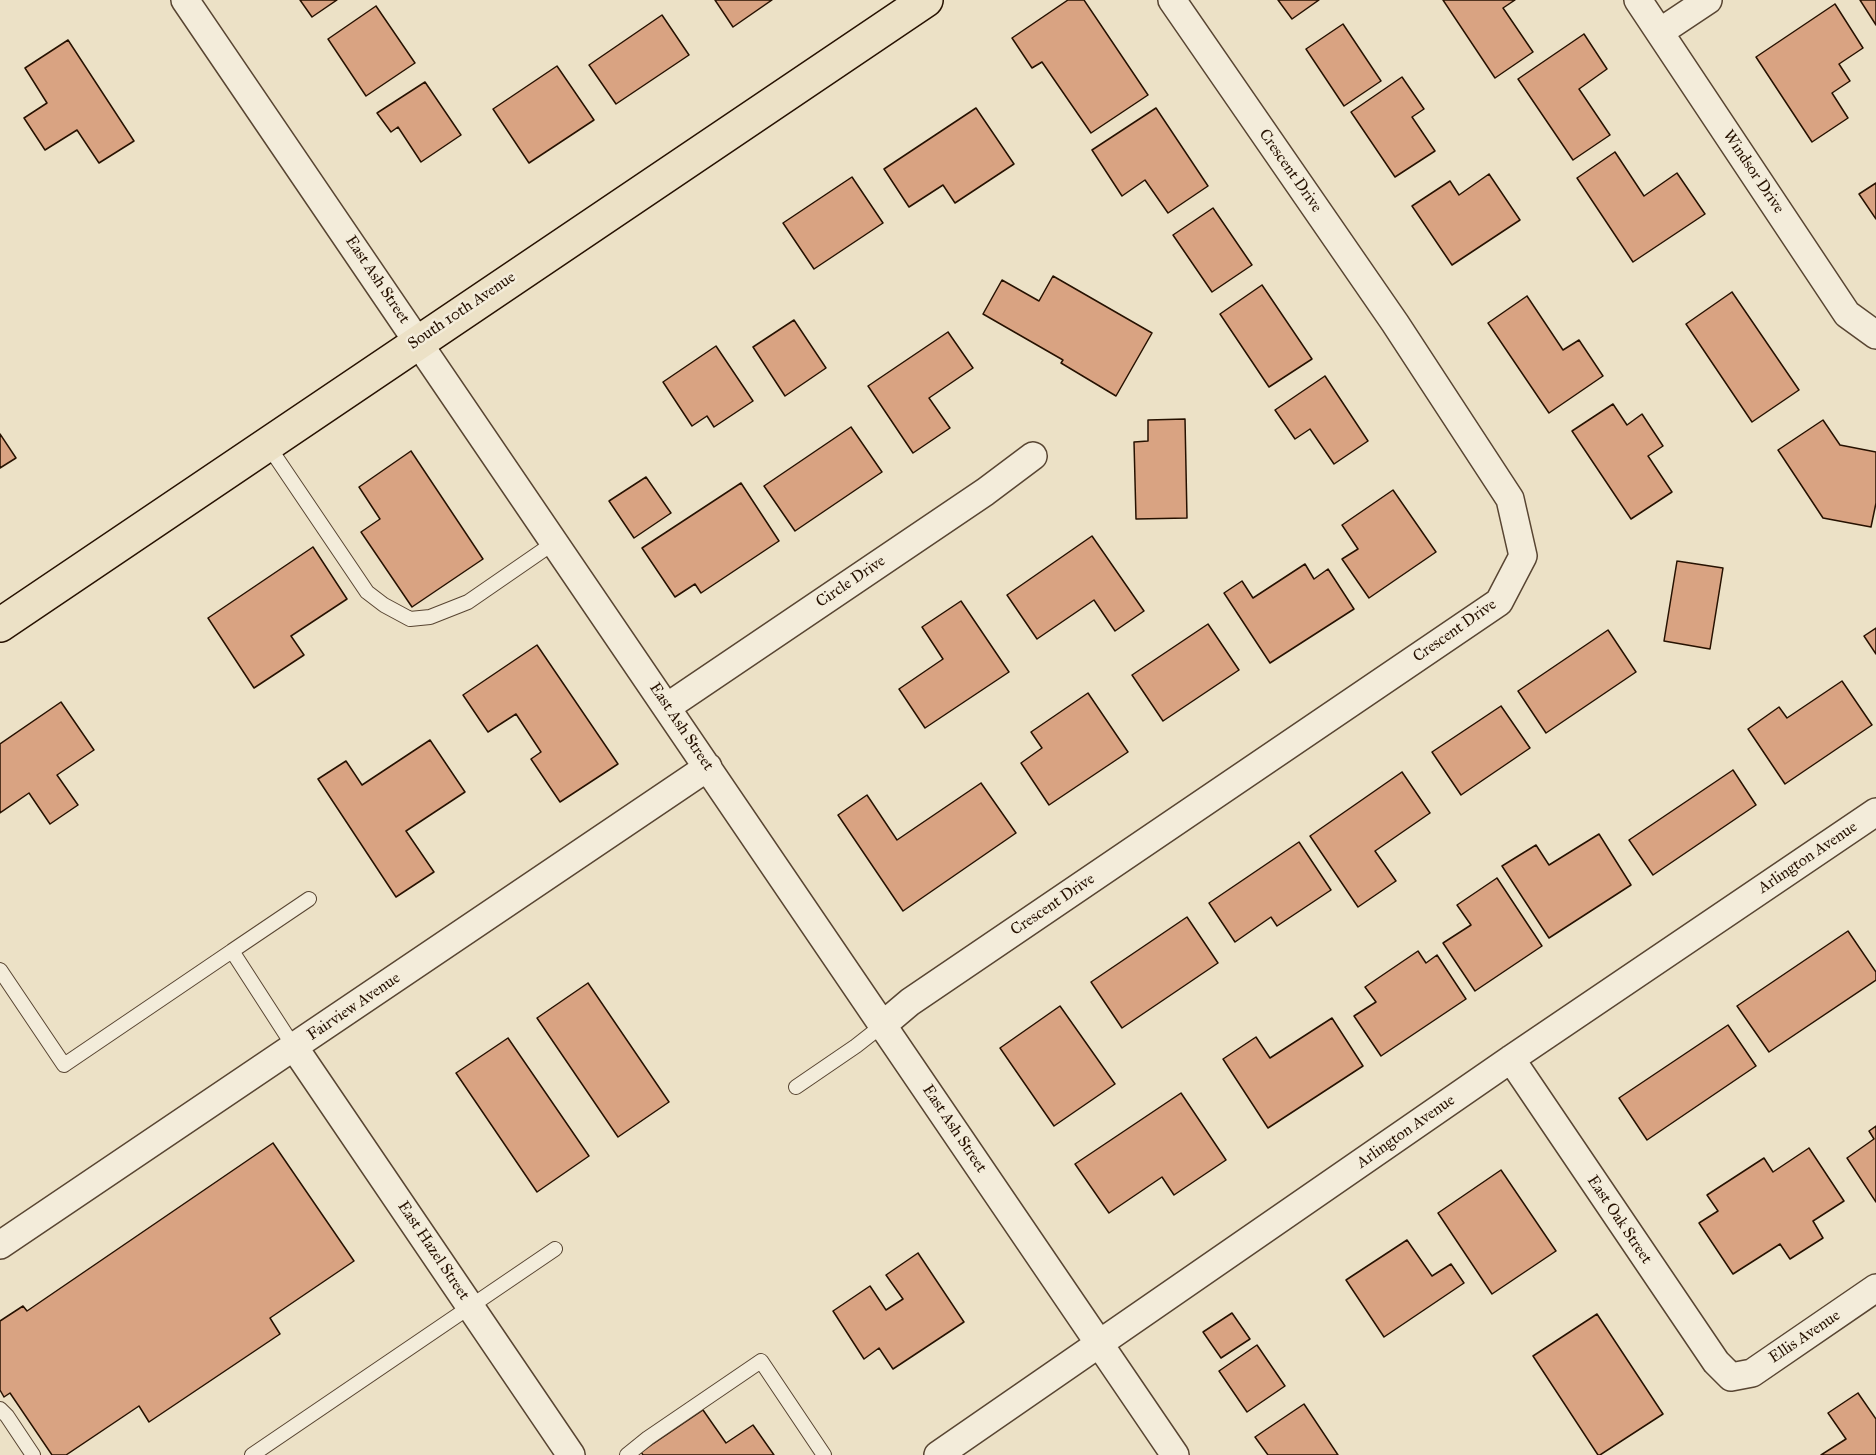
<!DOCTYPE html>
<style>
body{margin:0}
canvas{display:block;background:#ece1c6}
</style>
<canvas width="1876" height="1455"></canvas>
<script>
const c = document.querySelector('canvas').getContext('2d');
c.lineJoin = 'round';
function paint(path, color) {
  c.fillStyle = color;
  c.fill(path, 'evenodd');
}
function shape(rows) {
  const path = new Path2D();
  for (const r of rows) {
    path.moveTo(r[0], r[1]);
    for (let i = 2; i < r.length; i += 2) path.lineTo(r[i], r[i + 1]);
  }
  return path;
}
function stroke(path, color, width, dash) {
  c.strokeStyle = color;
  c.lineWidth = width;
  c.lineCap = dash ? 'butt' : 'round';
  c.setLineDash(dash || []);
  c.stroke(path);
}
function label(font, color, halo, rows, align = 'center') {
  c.font = font + ' "IM FELL Great Primer",serif';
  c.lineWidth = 5;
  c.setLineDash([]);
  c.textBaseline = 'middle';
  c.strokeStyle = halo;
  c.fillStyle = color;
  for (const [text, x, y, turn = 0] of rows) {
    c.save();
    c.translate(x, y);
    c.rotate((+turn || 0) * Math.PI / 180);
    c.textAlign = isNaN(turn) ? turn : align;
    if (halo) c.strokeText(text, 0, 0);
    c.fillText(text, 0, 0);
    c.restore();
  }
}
const building = shape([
 [300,0,337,0,312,17,300,0],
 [715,0,772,0,733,27,715,0],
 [1068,0,1084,0,1148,95,1091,133,1042,62,1032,68,1012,38,1068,0],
 [1278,0,1319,0,1292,19,1278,0],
 [1443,0,1515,0,1503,8,1533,52,1495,78,1443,0],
 [1860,0,1876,0,1876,25,1860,0],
 [1835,4,1863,48,1839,64,1850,81,1832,93,1848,118,1812,142,1756,57,1835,4],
 [376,6,415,63,366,96,328,39,376,6],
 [662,15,689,55,616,104,589,65,662,15],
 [1343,24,1381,81,1344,106,1306,49,1343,24],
 [1584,34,1607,69,1579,89,1610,135,1573,160,1518,79,1584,34],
 [68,40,134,141,99,163,77,130,45,150,24,118,47,103,25,68,68,40],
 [557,66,594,120,529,163,493,109,557,66],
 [1402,77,1424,109,1412,117,1435,151,1395,177,1351,112,1402,77],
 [425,82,461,135,421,162,398,127,391,132,377,113,425,82],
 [976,108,1014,164,955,203,943,185,909,207,884,169,976,108],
 [1156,108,1208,186,1168,213,1145,180,1122,196,1092,150,1156,108],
 [1615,152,1644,196,1677,173,1705,214,1633,262,1577,178,1615,152],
 [1489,174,1520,220,1452,265,1412,206,1450,181,1459,195,1489,174],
 [852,177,883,223,814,269,783,223,852,177],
 [1876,183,1876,219,1859,194,1876,183],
 [1213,208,1252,265,1212,292,1173,235,1213,208],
 [1053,276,1152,333,1116,396,1061,363,1063,360,983,314,1002,280,1039,301,1053,276],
 [1262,285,1312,359,1269,387,1220,314,1262,285],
 [1732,292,1799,390,1752,422,1686,324,1732,292],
 [1527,296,1563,350,1579,340,1603,376,1549,413,1488,323,1527,296],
 [794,320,826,368,785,396,753,347,794,320],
 [948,332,973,368,929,398,950,428,913,453,868,386,948,332],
 [716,346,753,401,714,427,707,416,692,426,663,382,716,346],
 [1325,376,1368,441,1334,464,1310,429,1295,439,1275,410,1325,376],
 [1613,404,1627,425,1642,414,1663,446,1648,456,1672,492,1631,519,1572,431,1613,404],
 [1185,419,1187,518,1136,519,1134,442,1148,441,1148,420,1185,419],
 [1823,420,1840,445,1876,452,1876,503,1871,527,1823,518,1778,450,1823,420],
 [851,427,882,472,795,531,764,486,851,427],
 [0,434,16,458,0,468,0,434],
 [411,451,483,559,412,607,361,532,380,519,359,487,411,451],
 [646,477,671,513,634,538,609,501,646,477],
 [741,483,779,541,701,593,695,584,675,597,642,548,741,483],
 [1393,490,1436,552,1369,598,1342,559,1358,549,1342,525,1393,490],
 [1092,536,1144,611,1115,631,1094,600,1037,639,1007,595,1092,536],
 [313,547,347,599,291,636,304,655,254,688,208,618,313,547],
 [1677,561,1723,568,1710,649,1664,641,1677,561],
 [1305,564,1314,579,1328,569,1354,609,1270,663,1224,593,1242,581,1253,598,1305,564],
 [961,601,1009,672,925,728,899,689,943,659,922,627,961,601],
 [1208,624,1239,670,1163,721,1132,675,1208,624],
 [1876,628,1876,654,1864,636,1876,628],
 [1608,630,1636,672,1546,733,1518,691,1608,630],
 [537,645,618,764,560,802,531,759,541,752,516,714,488,732,463,695,537,645],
 [1842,681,1872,725,1785,784,1748,729,1779,707,1787,718,1842,681],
 [1088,693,1128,752,1049,805,1021,763,1042,748,1031,732,1088,693],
 [61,702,94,750,57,775,78,805,50,824,29,793,0,813,0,744,61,702],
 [1501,706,1530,748,1461,795,1432,752,1501,706],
 [430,740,465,792,406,831,434,872,396,897,318,779,346,761,362,785,430,740],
 [1733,770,1756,805,1653,875,1629,840,1733,770],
 [1402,772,1430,813,1375,851,1396,881,1358,907,1310,836,1402,772],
 [981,783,1016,833,903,911,838,815,867,795,897,840,981,783],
 [1599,834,1631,885,1549,938,1502,866,1536,845,1549,865,1599,834],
 [1299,842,1331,890,1277,926,1271,917,1235,942,1209,903,1299,842],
 [1497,878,1542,946,1475,991,1443,943,1471,925,1457,905,1497,878],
 [1187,917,1218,963,1122,1028,1091,982,1187,917],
 [1848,931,1876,972,1876,980,1769,1052,1737,1006,1848,931],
 [1418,951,1426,963,1437,955,1466,999,1381,1056,1354,1016,1376,1002,1365,987,1418,951],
 [588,983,669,1102,618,1137,537,1018,588,983],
 [1060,1006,1115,1084,1054,1126,1000,1048,1060,1006],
 [1332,1018,1363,1066,1268,1128,1223,1059,1256,1037,1270,1058,1332,1018],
 [1728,1025,1756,1066,1647,1140,1619,1098,1728,1025],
 [508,1038,589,1156,537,1192,456,1073,508,1038],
 [1181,1093,1226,1160,1174,1195,1162,1177,1109,1213,1075,1164,1181,1093],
 [1876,1126,1876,1202,1847,1158,1874,1139,1869,1131,1876,1126],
 [273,1143,354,1261,270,1318,280,1334,149,1422,139,1406,66,1455,52,1455,10,1393,4,1397,0,1390,0,1321,23,1306,27,1311,273,1143],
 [1809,1148,1844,1201,1813,1221,1823,1238,1790,1259,1780,1244,1733,1274,1699,1223,1718,1211,1707,1195,1764,1158,1773,1172,1809,1148],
 [1501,1170,1556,1251,1492,1294,1438,1213,1501,1170],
 [1407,1240,1432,1276,1451,1264,1464,1283,1384,1337,1346,1280,1407,1240],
 [918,1253,964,1322,893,1369,879,1348,864,1359,833,1311,870,1286,886,1310,903,1299,886,1275,918,1253],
 [1232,1313,1250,1339,1221,1358,1203,1332,1232,1313],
 [1597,1314,1663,1414,1600,1455,1598,1455,1533,1356,1597,1314],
 [1257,1345,1285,1386,1247,1412,1219,1371,1257,1345],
 [1858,1393,1876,1419,1876,1455,1821,1455,1846,1439,1828,1413,1858,1393],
 [1304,1404,1338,1455,1268,1455,1255,1437,1304,1404],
 [703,1410,726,1443,753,1425,774,1455,643,1455,641,1452,703,1410]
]);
const lane = shape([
 [267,444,367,592,384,605,410,619,430,617,468,602,555,542],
 [232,951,309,899],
 [0,970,64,1065,232,951,294,1047],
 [796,1087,856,1046,884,1024],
 [0,1409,7,1416,33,1455],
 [252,1455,555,1249],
 [627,1455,648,1438,761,1361,824,1455]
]);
const street = shape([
 [185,0,1175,1455],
 [1638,0,1847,314,1876,335],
 [1660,32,1708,0],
 [667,707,985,492,1033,456],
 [884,1024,910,1002,1499,602,1523,556,1510,499,1395,323,1172,0],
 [294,1047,571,1455],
 [1511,1059,1716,1362,1731,1377,1752,1373,1876,1288],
 [0,1245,708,767],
 [938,1455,1511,1059,1876,812]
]);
const primary = shape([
 [0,625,926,0]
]);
const streetNames = [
 ["Crescent Drive",1290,171,55],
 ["Windsor Drive",1753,172,56],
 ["East Ash Street",377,280,56],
 ["South 10th Avenue",462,311,-34],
 ["Circle Drive",851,582,-34],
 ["Crescent Drive",1455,631,-35],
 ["East Ash Street",681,727,56],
 ["Arlington Avenue",1808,858,-34],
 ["Crescent Drive",1053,905,-34],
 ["Fairview Avenue",354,1007,-34],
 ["East Ash Street",954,1129,56],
 ["Arlington Avenue",1406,1132,-35],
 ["East Oak Street",1619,1220,56],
 ["East Hazel Street",433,1251,56],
 ["Ellis Avenue",1805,1337,-34]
];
paint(building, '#d9a382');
stroke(building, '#261100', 1.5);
stroke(lane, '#584532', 16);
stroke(street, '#584532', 30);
stroke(primary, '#261100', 36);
stroke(lane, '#f3ecda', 14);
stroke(street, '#f3ecda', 27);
stroke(primary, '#ece1c6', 33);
label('16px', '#261100', '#f3ecda', streetNames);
</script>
